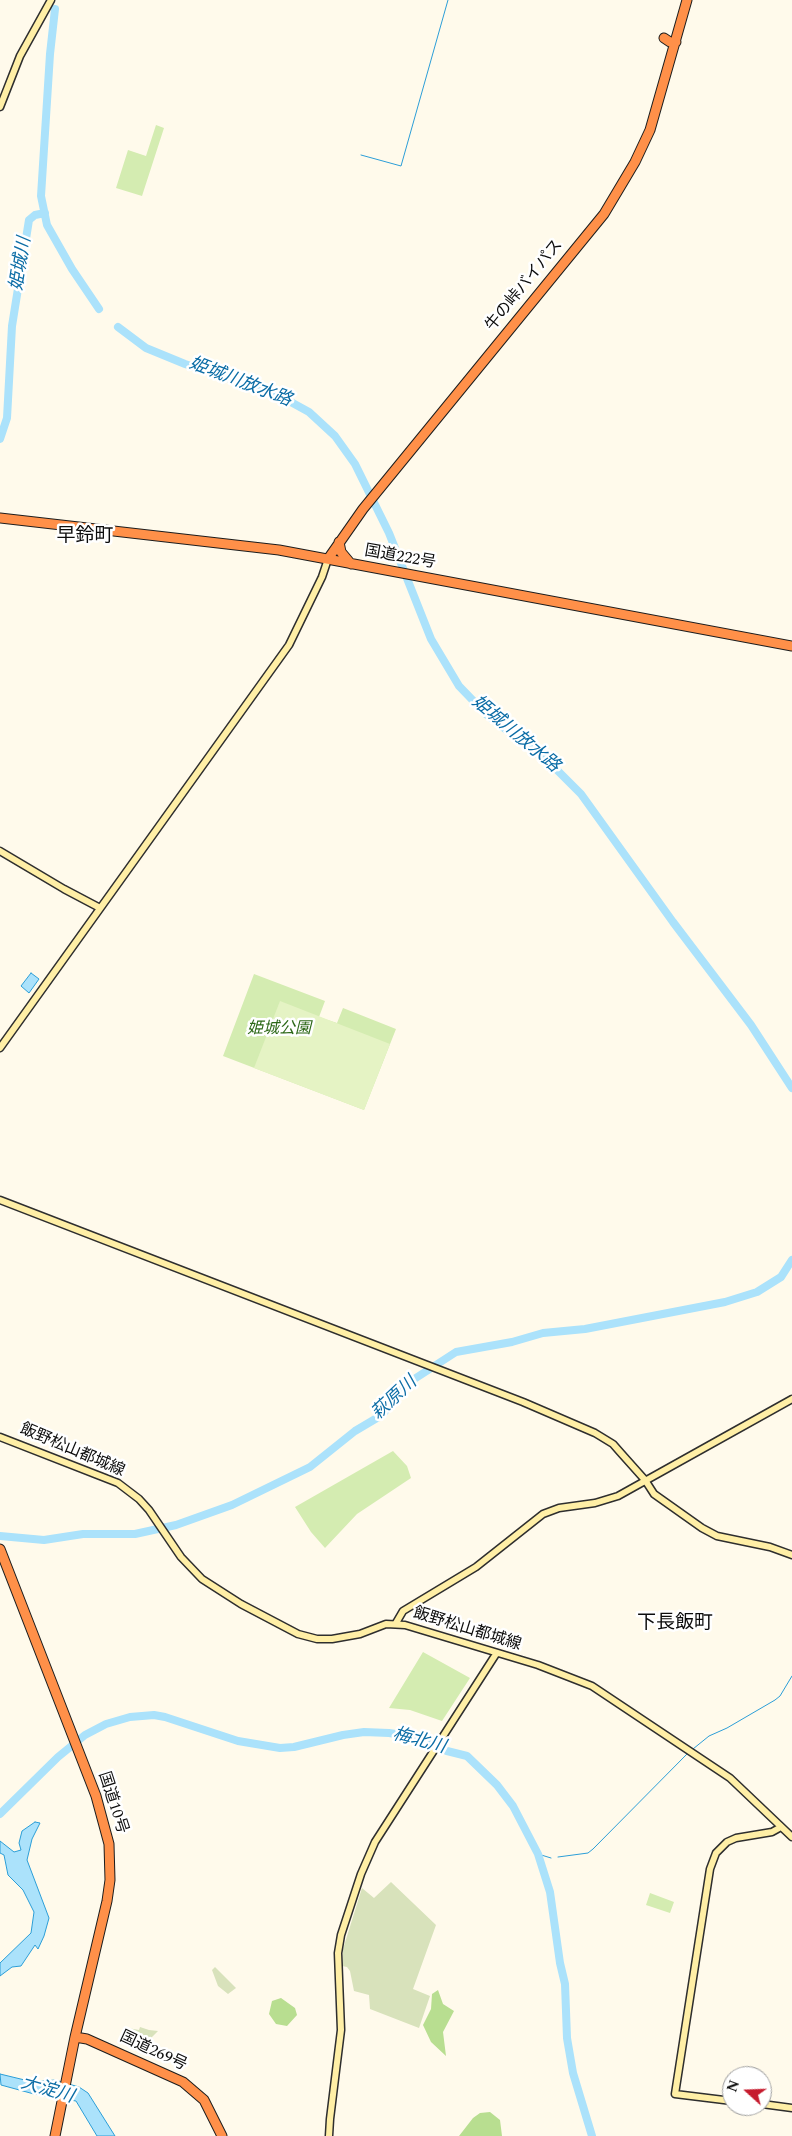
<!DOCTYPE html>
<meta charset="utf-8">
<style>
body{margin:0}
#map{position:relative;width:792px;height:2136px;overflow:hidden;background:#fffaeb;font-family:Spectral,serif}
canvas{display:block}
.north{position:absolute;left:722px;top:2066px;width:50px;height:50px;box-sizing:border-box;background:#fff;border:1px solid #9e9e9e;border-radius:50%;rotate:290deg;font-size:14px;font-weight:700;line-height:20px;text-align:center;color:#0c0c0c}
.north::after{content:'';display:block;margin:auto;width:18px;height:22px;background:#c61a2d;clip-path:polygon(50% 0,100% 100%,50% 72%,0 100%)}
</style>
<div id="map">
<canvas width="792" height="2136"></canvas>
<div class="north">N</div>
</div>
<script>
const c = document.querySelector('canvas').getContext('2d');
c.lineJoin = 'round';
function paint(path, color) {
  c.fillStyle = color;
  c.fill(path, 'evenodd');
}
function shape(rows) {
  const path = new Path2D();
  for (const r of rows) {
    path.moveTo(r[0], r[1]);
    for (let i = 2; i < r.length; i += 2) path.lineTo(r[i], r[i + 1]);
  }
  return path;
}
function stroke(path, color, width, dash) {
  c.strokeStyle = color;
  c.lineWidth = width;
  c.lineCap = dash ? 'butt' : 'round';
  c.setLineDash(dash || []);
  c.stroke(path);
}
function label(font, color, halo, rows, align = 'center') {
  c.font = font + ' Spectral,"Noto Sans JP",serif';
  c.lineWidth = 5;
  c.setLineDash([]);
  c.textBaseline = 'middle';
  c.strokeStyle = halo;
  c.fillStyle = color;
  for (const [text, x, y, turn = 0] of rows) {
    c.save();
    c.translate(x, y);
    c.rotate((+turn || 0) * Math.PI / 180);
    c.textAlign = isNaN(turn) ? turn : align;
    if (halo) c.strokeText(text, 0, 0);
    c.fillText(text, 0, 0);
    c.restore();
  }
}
const green = shape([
 [156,125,164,128,142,196,116,188,128,150,146,156],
 [254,974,325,1001,319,1017,337,1023,343,1008,396,1029,364,1110,223,1056],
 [393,1451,407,1466,411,1478,357,1514,325,1548,311,1532,295,1507],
 [423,1652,470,1678,442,1721,410,1710,389,1708],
 [650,1893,674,1902,670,1913,646,1905]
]);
const forest = shape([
 [438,1990,443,2004,454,2011,443,2032,446,2056,431,2042,423,2025,431,2009,432,1994],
 [281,1998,295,2008,297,2015,287,2026,276,2024,269,2014,272,2001],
 [490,2112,500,2120,502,2136,459,2136,473,2118,480,2113]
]);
const cemetery = shape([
 [391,1882,436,1925,413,1989,430,1996,419,2028,370,2009,369,1995,354,1991,350,1971,347,1967,342,1966,343,1949,362,1888,374,1898],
 [215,1967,236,1988,228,1994,218,1986,212,1970],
 [140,2027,149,2030,158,2031,151,2038,139,2040,131,2037,128,2028,139,2030]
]);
const pitch = shape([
 [280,1001,390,1044,364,1110,254,1068]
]);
const water = shape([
 [31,973,39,979,29,993,21,986,31,973],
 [35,1822,40,1823,32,1839,27,1860,49,1918,44,1936,38,1949,35,1945,21,1966,12,1967,0,1976,0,1963,31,1933,34,1912,23,1890,8,1875,4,1855,0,1853,0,1841,14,1852,21,1850,19,1843,22,1831,35,1822],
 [0,2074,33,2082,55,2080,79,2087,88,2093,115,2136,97,2136,76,2101,34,2094,1,2085,0,2074]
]);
const stream = shape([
 [361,155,401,166,448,0],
 [693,1749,709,1736,727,1728,775,1700,780,1696,792,1676],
 [538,1854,551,1858],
 [558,1857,588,1853,593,1849,688,1753]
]);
const river = shape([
 [55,9,50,54,41,196,47,225,72,269,99,309],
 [118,327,146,348,185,364,278,395,309,412,335,436,355,464,389,533,431,639,459,686,486,714,552,765,581,794,673,922,751,1025,792,1088],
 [0,439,7,418,12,326,29,220,35,215,45,213],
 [0,1536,44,1540,83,1534,135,1534,176,1525,232,1505,310,1467,355,1431,382,1415,405,1385,456,1352,512,1342,543,1333,585,1329,725,1302,757,1292,781,1277,792,1260],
 [0,1814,58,1757,85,1735,106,1724,130,1717,154,1715,165,1717,238,1741,280,1748,294,1747,343,1735,364,1732,389,1733,416,1737,447,1751,467,1756,497,1785,513,1806,538,1854,550,1892,560,1963,565,1984,567,2038,573,2073,592,2136]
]);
const secondary = shape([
 [0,107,20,56,51,0],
 [0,851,64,889,100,908],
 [0,1048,289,645,322,577,328,559],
 [0,1200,523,1402,595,1433,613,1444,620,1452,645,1480,654,1494,702,1528,717,1536,770,1547,792,1555],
 [0,1437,118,1483,139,1499,149,1510,181,1557,202,1579,241,1604,298,1634,317,1639,332,1639,360,1634,386,1624,405,1625,538,1665,592,1686,730,1778,792,1837],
 [396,1623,403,1611,476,1567,543,1514,559,1508,595,1503,618,1496,792,1399],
 [732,2101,675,2094,710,1869,716,1853,727,1842,736,1838,772,1832,781,1827],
 [762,2104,792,2108],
 [329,2136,330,2119,341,2030,338,1953,341,1935,361,1874,375,1842,496,1654]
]);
const highway = shape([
 [664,38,670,42,676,42],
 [0,518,279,550,792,646],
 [339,542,341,552,351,564],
 [328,559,363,509,604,214,635,162,650,130,687,0],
 [0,1549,96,1796,109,1844,110,1880,107,1901,75,2037,55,2136],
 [75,2037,87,2039,183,2082,204,2100,222,2136]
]);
const streetNames = [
 ["牛の峠バイパス",525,286,-51],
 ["国道222号",400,558,10],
 ["飯野松山都城線",72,1451,23],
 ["飯野松山都城線",467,1630,17],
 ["国道10号",112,1803,72],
 ["国道269号",153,2052,25]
];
const parkNames = [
 ["姫城公園",279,1030]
];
const waterNames = [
 ["姫城川",22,264,-81],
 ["姫城川放水路",240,383,21],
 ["姫城川放水路",515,735,40],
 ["萩原川",395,1399,-43],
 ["梅北川",419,1742,15],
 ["大淀川",47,2091,16]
];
const quarterNames = [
 ["早鈴町",85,537],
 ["下長飯町",675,1624]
];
paint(green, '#d4ecb1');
paint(forest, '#b8de90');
paint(cemetery, '#d8e2bb');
paint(pitch, '#e5f3c4');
paint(water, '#abe2fb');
stroke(water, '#2c9ed7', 1);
stroke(stream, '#2c9ed7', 1);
stroke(river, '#abe2fb', 8);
stroke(secondary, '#2e2e2e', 9);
stroke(highway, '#1d1d1d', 11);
stroke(secondary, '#ffefa6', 6);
stroke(highway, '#ff9049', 9);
label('16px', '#0c0c0c', '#fff', streetNames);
label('italic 16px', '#2d6818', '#fff', parkNames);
label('italic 18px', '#0c6da6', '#fff', waterNames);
label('19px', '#0c0c0c', '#fff', quarterNames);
</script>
